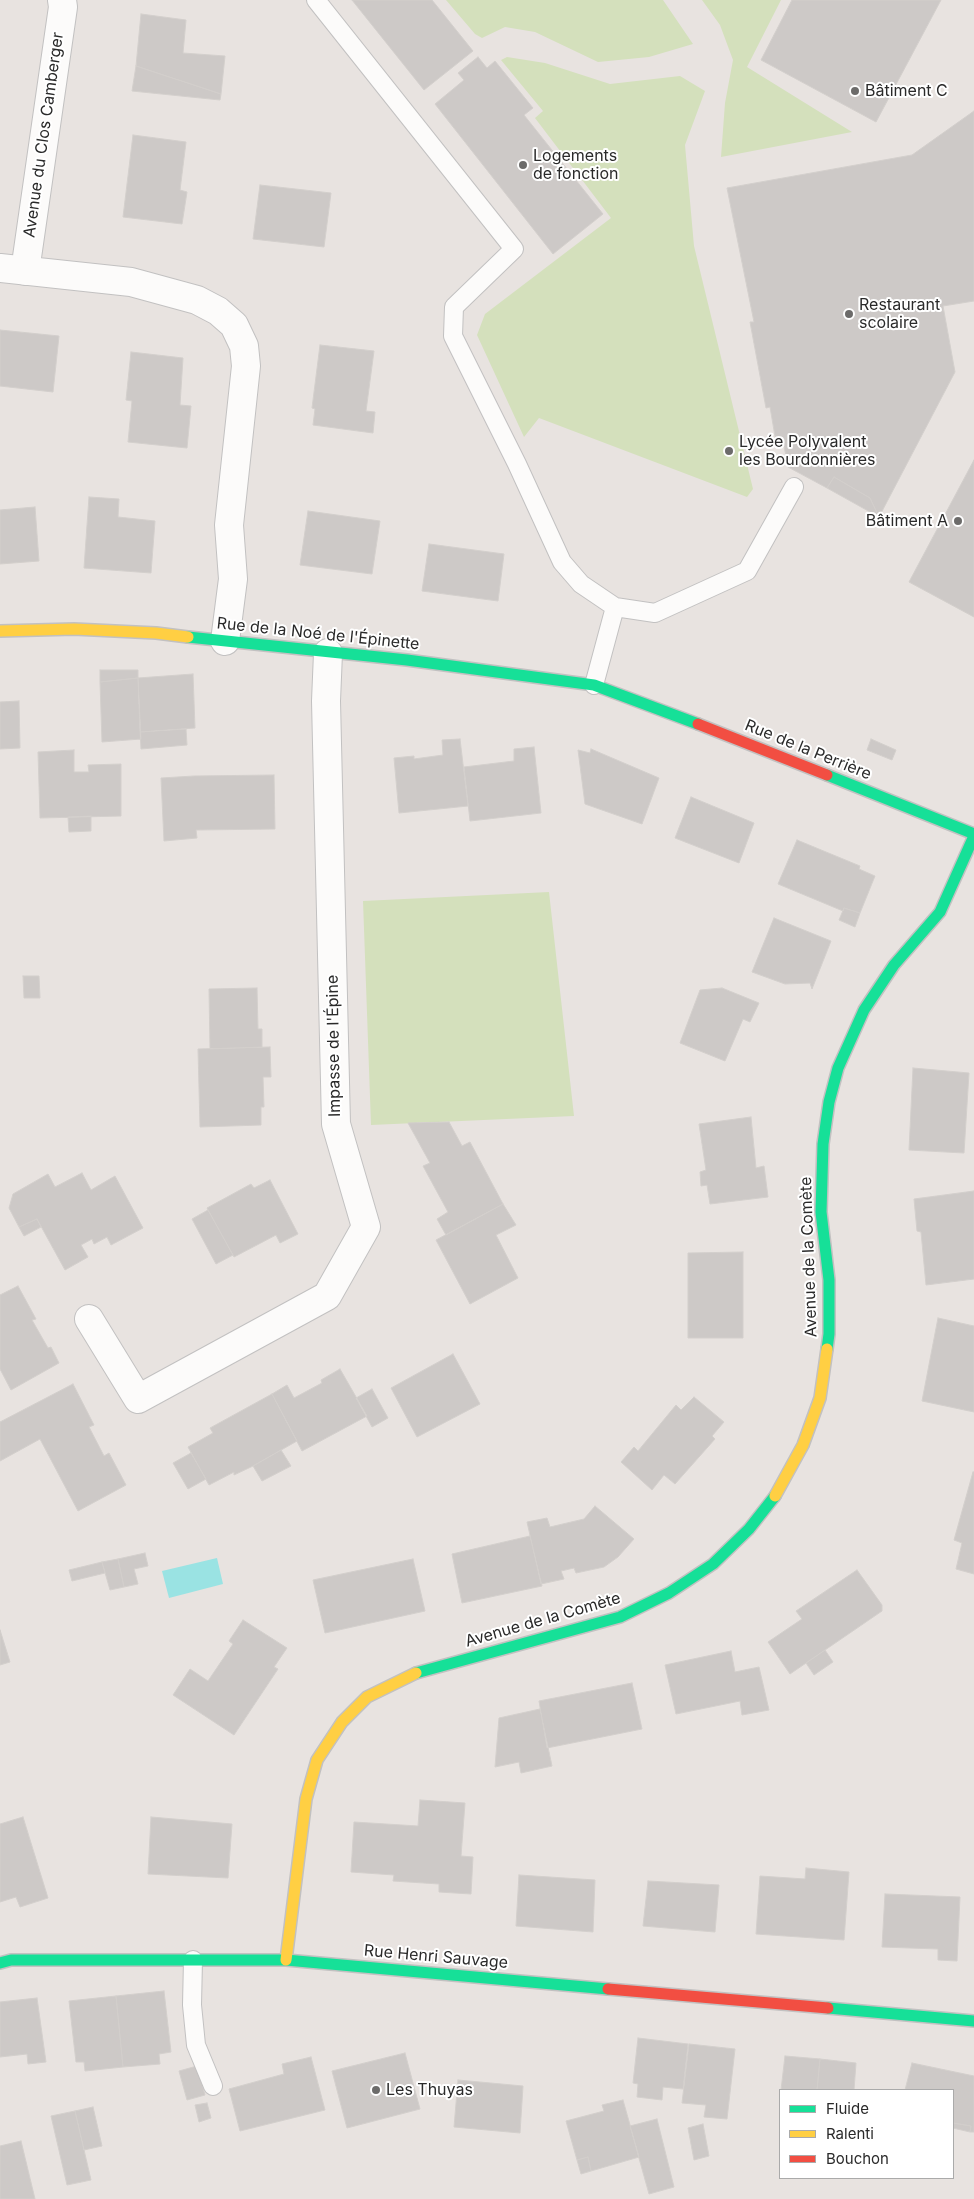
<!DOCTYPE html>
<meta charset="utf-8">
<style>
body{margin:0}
#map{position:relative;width:974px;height:2199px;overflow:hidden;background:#e8e3e0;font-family:Inter,sans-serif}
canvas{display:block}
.legend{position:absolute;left:779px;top:2089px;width:175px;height:90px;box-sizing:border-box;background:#fff;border:1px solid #aaa;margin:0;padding:6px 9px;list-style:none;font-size:15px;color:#2a2a2a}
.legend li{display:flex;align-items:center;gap:10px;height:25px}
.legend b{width:25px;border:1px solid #aaa}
</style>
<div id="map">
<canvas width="974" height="2199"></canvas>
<ul class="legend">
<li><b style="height:6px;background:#16e098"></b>Fluide</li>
<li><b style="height:6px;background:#ffcf43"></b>Ralenti</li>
<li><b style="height:6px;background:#f24e42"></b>Bouchon</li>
</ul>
</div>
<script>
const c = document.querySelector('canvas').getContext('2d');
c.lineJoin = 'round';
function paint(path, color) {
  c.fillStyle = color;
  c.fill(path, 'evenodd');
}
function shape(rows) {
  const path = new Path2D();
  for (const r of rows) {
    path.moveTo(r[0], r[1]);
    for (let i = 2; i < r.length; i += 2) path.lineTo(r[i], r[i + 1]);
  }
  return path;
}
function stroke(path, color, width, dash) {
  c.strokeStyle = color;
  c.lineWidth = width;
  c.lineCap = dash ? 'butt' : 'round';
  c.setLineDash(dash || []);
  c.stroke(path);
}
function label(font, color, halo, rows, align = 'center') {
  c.font = font + ' Inter,sans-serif';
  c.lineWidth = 4;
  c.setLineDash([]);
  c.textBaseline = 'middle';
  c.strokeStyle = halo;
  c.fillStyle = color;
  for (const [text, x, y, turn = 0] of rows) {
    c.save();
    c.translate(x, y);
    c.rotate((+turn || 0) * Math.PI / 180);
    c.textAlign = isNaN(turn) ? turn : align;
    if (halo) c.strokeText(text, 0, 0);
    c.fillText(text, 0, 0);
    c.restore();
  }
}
const green = shape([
 [446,0,663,0,693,44,649,57,598,62,535,32,505,27,482,38,475,34],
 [702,0,781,0,747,67,852,132,721,157,725,103,733,60,720,25],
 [507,57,545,63,610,84,680,76,705,91,685,145,694,246,753,489,747,497,539,418,524,437,477,335,485,314,611,218,535,118,543,111,501,60],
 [549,892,574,1116,371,1125,363,901]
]);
const water = shape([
 [217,1558,223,1584,169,1598,162,1571]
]);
const building = shape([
 [352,0,432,0,473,51,424,90,352,0],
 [792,0,941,0,876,122,761,60,792,0],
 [141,14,186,20,183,53,225,56,221,94,136,66,141,14],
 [478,57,487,68,495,61,533,108,524,115,603,214,553,254,435,104,464,80,458,73,478,57],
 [136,66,221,94,220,100,132,91,136,66],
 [974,111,974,301,943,306,955,372,879,517,870,498,834,477,827,488,788,467,784,446,777,448,770,407,766,408,750,322,754,322,727,188,912,155,974,111],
 [133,135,186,142,180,190,187,192,182,224,123,217,133,135],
 [260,185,331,193,324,247,253,239,260,185],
 [0,330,59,336,53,392,0,386,0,330],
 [320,345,374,351,366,411,375,412,373,433,313,425,315,409,312,408,320,345],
 [131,352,183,358,180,405,191,406,187,448,128,442,132,401,126,400,131,352],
 [974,460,974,617,909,582,974,460],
 [834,477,870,498,879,517,827,488,834,477],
 [89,497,119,499,118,517,155,521,151,573,84,568,89,497],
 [35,507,39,561,0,564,0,510,35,507],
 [308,511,380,521,372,574,300,565,308,511],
 [429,544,504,554,498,601,422,591,429,544],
 [100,670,138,670,138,678,100,682,100,670],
 [193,674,195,728,140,732,138,678,193,674],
 [138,678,141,739,102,742,100,682,138,678],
 [19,701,20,748,0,749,0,702,19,701],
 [186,729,187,745,141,749,140,732,186,729],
 [460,739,468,806,399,813,394,758,414,756,414,759,443,755,442,740,460,739],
 [871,739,896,750,892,760,867,750,871,739],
 [534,747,541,813,470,821,464,767,514,761,514,749,534,747],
 [591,749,659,778,642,824,585,804,578,750,590,753,591,749],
 [74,750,74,772,89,772,88,765,121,764,121,816,40,818,38,752,74,750],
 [274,775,275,829,196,830,197,838,164,841,161,778,194,776,274,775],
 [691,797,754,823,739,863,675,838,691,797],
 [91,816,91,831,69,832,68,817,91,816],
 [797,840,860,866,859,869,875,876,860,913,844,908,843,911,778,884,797,840],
 [844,908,860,913,855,927,839,920,844,908],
 [774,918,831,941,812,989,810,983,785,984,752,972,774,918],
 [23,976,39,976,40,998,24,998,23,976],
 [257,988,258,1029,262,1029,262,1047,210,1049,209,989,257,988],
 [722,988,759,1003,750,1022,743,1019,725,1061,680,1043,700,990,722,988],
 [270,1047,271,1077,263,1077,264,1107,261,1107,261,1125,200,1127,198,1049,270,1047],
 [913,1068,969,1073,964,1153,909,1150,913,1068],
 [751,1117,756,1168,764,1166,768,1197,710,1204,707,1185,701,1186,700,1172,706,1170,699,1124,751,1117],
 [449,1122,462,1146,470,1142,503,1204,446,1235,437,1219,448,1212,423,1166,430,1163,408,1123,449,1122],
 [82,1173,91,1190,115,1176,143,1228,111,1245,107,1237,94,1244,92,1239,81,1245,88,1257,65,1270,37,1219,19,1227,9,1208,13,1194,48,1174,55,1187,82,1173],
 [270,1180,298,1234,280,1243,276,1235,234,1257,207,1208,251,1184,254,1188,270,1180],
 [974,1191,974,1279,926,1285,921,1232,917,1231,914,1199,974,1191],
 [503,1204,516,1225,496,1235,518,1278,470,1304,436,1240,503,1204],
 [208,1210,233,1255,216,1264,192,1219,208,1210],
 [37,1219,41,1227,24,1236,19,1227,37,1219],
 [743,1252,743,1338,688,1338,688,1253,743,1252],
 [18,1286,36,1319,32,1320,48,1348,51,1347,59,1363,11,1390,0,1369,0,1295,18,1286],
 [938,1318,974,1326,974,1412,922,1401,938,1318],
 [453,1354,480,1404,417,1437,391,1388,453,1354],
 [340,1369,367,1416,302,1451,272,1394,287,1385,294,1398,322,1383,321,1380,340,1369],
 [73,1384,94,1425,89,1427,104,1456,109,1453,126,1485,78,1511,40,1439,0,1461,0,1422,73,1384],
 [372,1389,388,1418,372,1427,356,1398,372,1389],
 [272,1394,297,1441,253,1466,234,1475,234,1472,209,1485,188,1447,213,1433,210,1428,272,1394],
 [694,1397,724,1422,712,1436,715,1439,675,1484,664,1475,652,1490,621,1462,634,1447,638,1451,676,1405,681,1410,694,1397],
 [281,1450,291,1466,262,1481,253,1466,281,1450],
 [191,1453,206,1479,188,1489,173,1463,191,1453],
 [973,1472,974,1472,974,1574,956,1569,962,1543,954,1540,973,1472],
 [595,1506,634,1539,618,1557,604,1567,576,1573,574,1568,561,1571,564,1579,541,1584,527,1522,547,1518,550,1527,584,1519,595,1506],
 [530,1536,542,1586,462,1603,452,1554,530,1536],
 [145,1553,148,1566,134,1569,138,1584,124,1587,118,1559,145,1553],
 [118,1559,124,1587,110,1590,102,1562,118,1559],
 [413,1559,425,1611,325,1633,313,1580,413,1559],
 [102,1562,105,1573,72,1581,69,1570,102,1562],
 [857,1570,882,1605,882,1611,790,1674,768,1642,802,1619,796,1611,857,1570],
 [243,1620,287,1648,274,1667,278,1669,234,1735,173,1695,190,1669,208,1681,233,1644,229,1641,243,1620],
 [0,1630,10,1662,0,1665,0,1630],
 [825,1650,833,1662,814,1675,806,1663,825,1650],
 [731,1651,735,1672,759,1667,769,1710,742,1715,740,1701,676,1714,665,1665,731,1651],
 [632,1683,642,1729,547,1748,539,1701,632,1683],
 [540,1709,552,1766,521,1773,519,1762,495,1767,499,1718,540,1709],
 [420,1800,465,1803,461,1856,473,1857,471,1894,439,1892,439,1884,393,1881,394,1875,351,1872,354,1822,418,1826,420,1800],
 [23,1817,48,1898,20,1907,16,1897,0,1902,0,1824,23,1817],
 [151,1817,232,1824,228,1878,148,1874,151,1817],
 [806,1868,849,1872,844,1940,756,1934,760,1876,805,1879,806,1868],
 [519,1875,595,1880,593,1932,516,1926,519,1875],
 [648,1881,719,1885,715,1932,643,1926,648,1881],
 [885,1894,960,1897,957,1961,938,1960,938,1949,882,1947,885,1894],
 [164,1991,171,2052,159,2054,160,2064,123,2067,116,1996,164,1991],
 [116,1996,123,2067,85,2071,84,2062,76,2062,69,2001,116,1996],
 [37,1998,46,2062,28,2064,27,2054,0,2057,0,2002,37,1998],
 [638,2038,688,2044,683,2089,663,2087,662,2100,637,2097,638,2084,633,2083,638,2038],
 [689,2044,735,2049,727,2119,704,2117,706,2105,682,2103,689,2044],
 [405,2053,420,2109,347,2128,332,2071,405,2053],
 [785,2056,820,2059,817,2090,781,2090,785,2056],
 [311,2057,325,2110,240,2131,229,2089,284,2074,282,2064,311,2057],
 [820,2059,856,2063,854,2090,817,2090,820,2059],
 [912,2063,974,2076,974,2132,970,2132,971,2126,953,2123,953,2090,905,2090,912,2063],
 [197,2066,205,2095,187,2100,179,2071,197,2066],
 [458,2080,523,2086,520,2133,454,2127,458,2080],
 [623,2100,639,2157,591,2171,588,2157,577,2160,566,2121,604,2111,602,2105,623,2100],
 [207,2103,211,2118,199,2122,195,2105,207,2103],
 [93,2107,102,2146,84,2150,75,2111,93,2107],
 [75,2111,91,2180,67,2185,51,2116,75,2111],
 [657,2119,674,2187,649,2194,630,2126,657,2119],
 [953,2123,971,2126,970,2132,953,2128,953,2123],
 [703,2124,709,2156,694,2160,688,2128,703,2124],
 [21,2141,35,2199,0,2199,0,2146,21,2141],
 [588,2157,591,2171,581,2174,577,2160,588,2157]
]);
const lane = shape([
 [316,0,514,249,454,307,453,336,517,464,562,562,581,584,615,607,594,685],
 [615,607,655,613,747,571,794,487],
 [193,1960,192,2005,196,2045,213,2086]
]);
const street = shape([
 [0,268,131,282,197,300,218,311,234,325,244,346,246,366,229,525,233,579,225,641],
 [25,271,63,7,62,0],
 [89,1319,138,1399,327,1296,366,1227,336,1124,326,701,328,653]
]);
const fast = shape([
 [188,637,407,660,594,685,698,724],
 [827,775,974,834],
 [827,1349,829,1334,829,1280,821,1212,823,1144,829,1102,838,1068,864,1010,894,965,940,912,974,836],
 [416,1673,620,1617,669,1593,713,1564,749,1529,775,1496],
 [0,1963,11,1960,286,1960,608,1989],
 [828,2008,974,2021]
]);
const slow = shape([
 [0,631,74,629,156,633,188,637],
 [775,1496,803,1445,820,1398,827,1349],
 [286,1960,306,1799,317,1760,342,1722,367,1697,416,1673]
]);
const jam = shape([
 [698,724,827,775],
 [608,1989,828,2008]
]);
const markers = [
 [855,91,5,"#6c6b6a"],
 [523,165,5,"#6c6b6a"],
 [849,314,5,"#6c6b6a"],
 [729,451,5,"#6c6b6a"],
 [958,521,5,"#6c6b6a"],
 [376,2090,5,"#6c6b6a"]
];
const poiNames = [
 ["Bâtiment C",865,91],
 ["Logements",533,156],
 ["de fonction",533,174],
 ["Restaurant",859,305],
 ["scolaire",859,323],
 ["Lycée Polyvalent",739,442],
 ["les Bourdonnières",739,460],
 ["Bâtiment A",948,521,"right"],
 ["Les Thuyas",386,2090]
];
const streetNames = [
 ["Avenue du Clos Camberger",44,135,-82],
 ["Rue de la Noé de l'Épinette",318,634,6],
 ["Rue de la Perrière",808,750,22],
 ["Impasse de l'Épine",334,1046,-91],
 ["Avenue de la Comète",809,1257,-92],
 ["Avenue de la Comète",543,1620,-16],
 ["Rue Henri Sauvage",436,1957,5]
];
paint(green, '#d4e0bc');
paint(water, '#9ae3e3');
paint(building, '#cdc9c7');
stroke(building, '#d3cfcc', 1);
stroke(lane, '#c2c1c1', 20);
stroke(street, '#c2c1c1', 30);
stroke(fast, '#c2c1c1', 14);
stroke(slow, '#c2c1c1', 14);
stroke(jam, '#c2c1c1', 14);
stroke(lane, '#fcfbfa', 18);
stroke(street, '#fcfbfa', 28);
stroke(fast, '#16e098', 11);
stroke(slow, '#ffcf43', 11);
stroke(jam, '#f24e42', 11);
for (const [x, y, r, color] of markers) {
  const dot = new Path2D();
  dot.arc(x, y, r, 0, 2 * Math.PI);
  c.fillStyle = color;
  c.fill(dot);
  stroke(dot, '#fff', 2);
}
label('16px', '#2a2a2a', '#fff', poiNames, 'left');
label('16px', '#2a2a2a', '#fff', streetNames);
</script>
